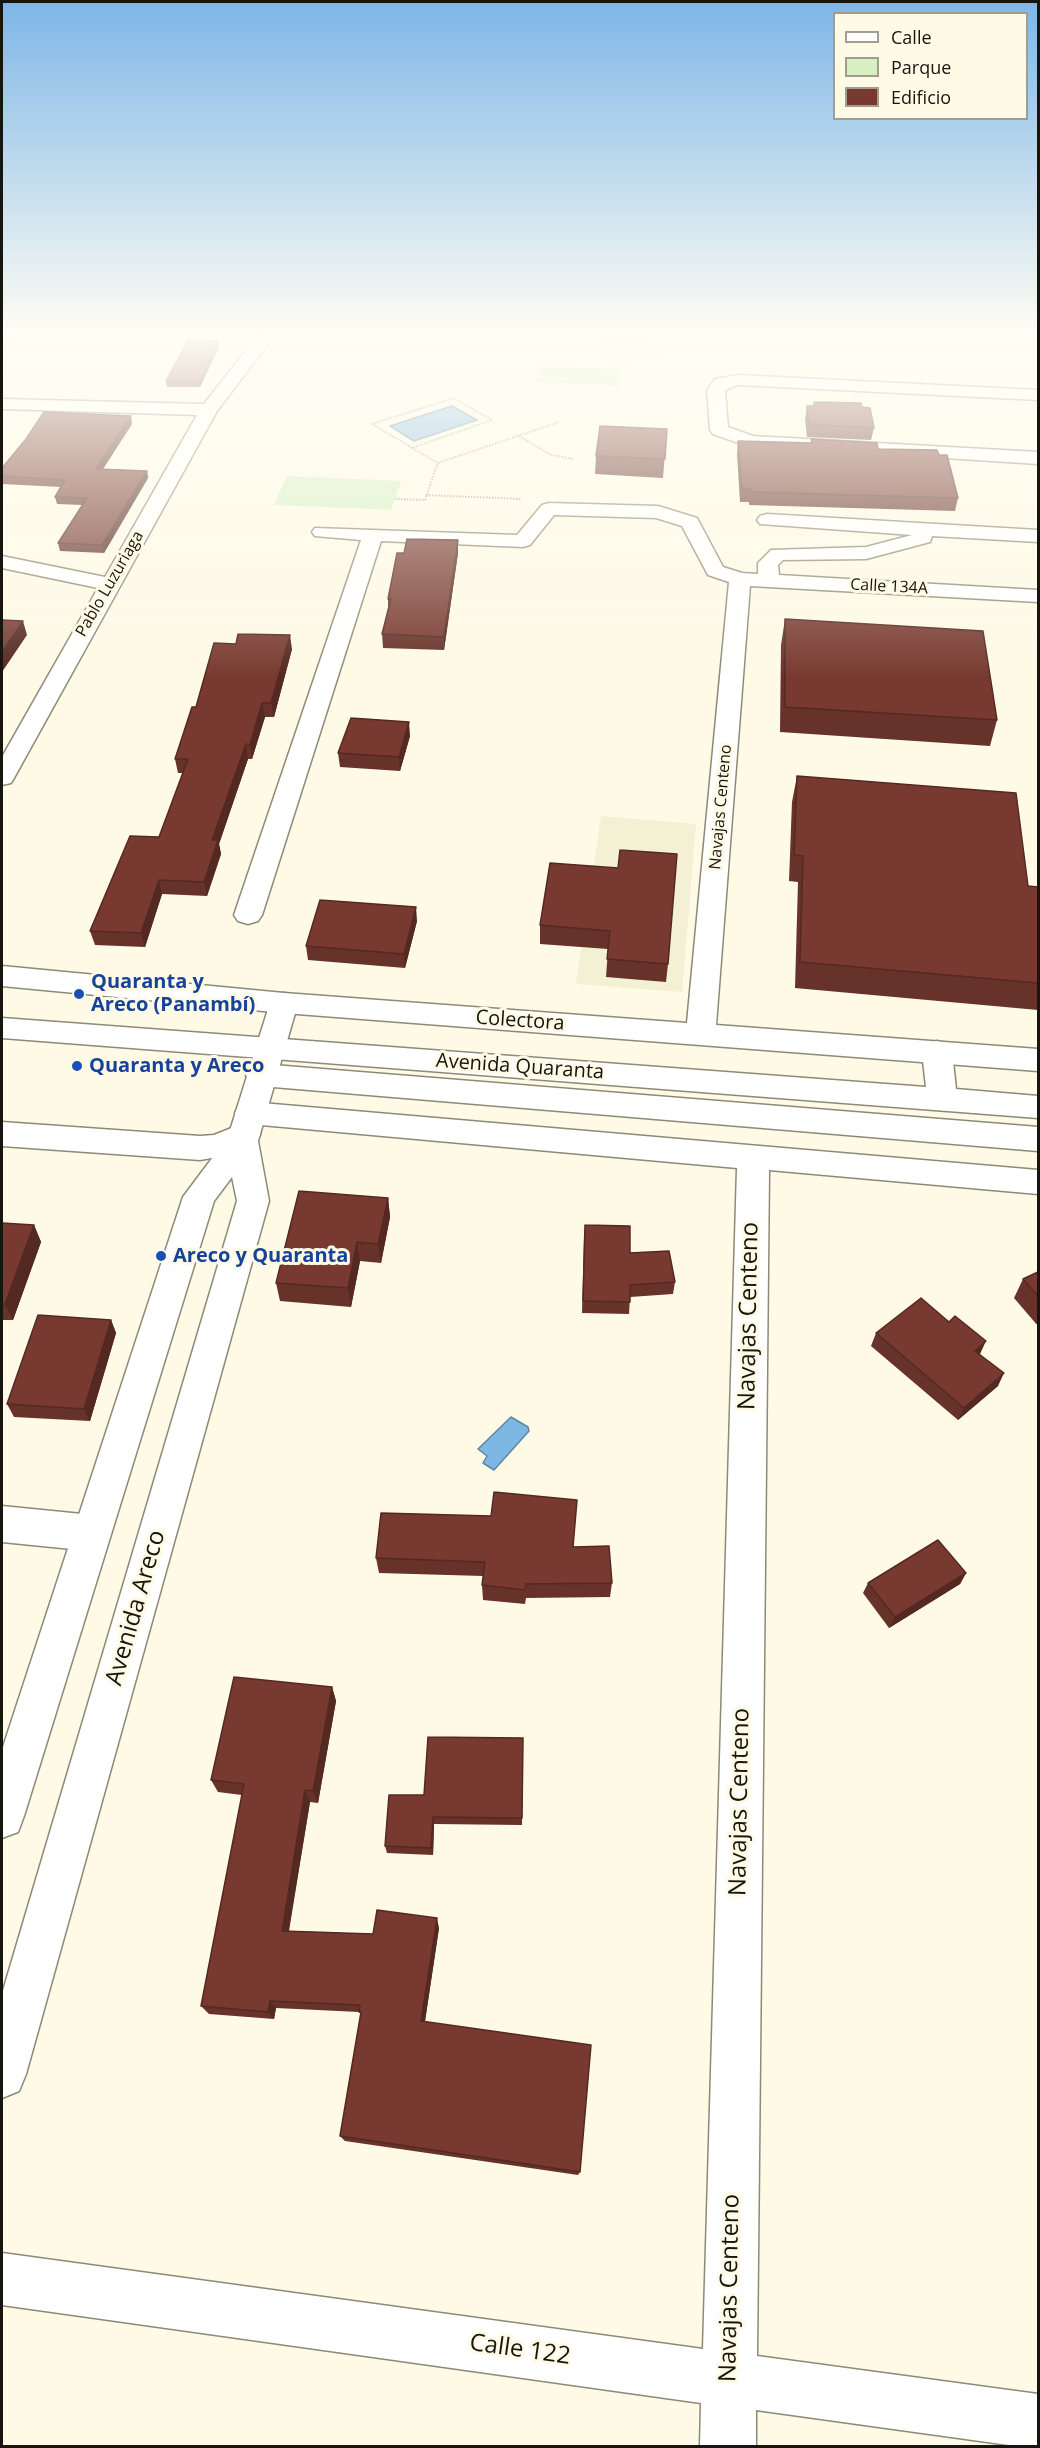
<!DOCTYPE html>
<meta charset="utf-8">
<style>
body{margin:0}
#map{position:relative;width:1040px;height:2448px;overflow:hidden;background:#fefae6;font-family:"Open Sans",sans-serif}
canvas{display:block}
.frame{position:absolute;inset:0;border:3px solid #16150e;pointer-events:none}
.legend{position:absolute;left:833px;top:12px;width:195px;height:108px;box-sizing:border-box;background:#fefae6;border:2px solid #a19e90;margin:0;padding:8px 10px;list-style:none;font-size:18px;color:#16150e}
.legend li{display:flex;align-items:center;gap:12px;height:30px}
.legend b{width:30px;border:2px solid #a19e90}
</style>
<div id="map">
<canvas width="1040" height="2448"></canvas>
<div class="frame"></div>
<ul class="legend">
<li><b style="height:8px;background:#fff"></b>Calle</li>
<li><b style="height:16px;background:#d6f0c2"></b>Parque</li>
<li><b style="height:16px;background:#783a30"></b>Edificio</li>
</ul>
</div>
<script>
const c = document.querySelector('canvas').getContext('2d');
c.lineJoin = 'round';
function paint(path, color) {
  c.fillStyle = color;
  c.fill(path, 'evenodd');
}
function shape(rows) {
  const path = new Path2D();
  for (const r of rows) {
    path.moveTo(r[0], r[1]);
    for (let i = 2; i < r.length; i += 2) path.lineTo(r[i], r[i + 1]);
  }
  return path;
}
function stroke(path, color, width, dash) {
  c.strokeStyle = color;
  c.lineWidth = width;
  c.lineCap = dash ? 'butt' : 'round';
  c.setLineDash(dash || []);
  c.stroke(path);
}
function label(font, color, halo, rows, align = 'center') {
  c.font = font + ' "Open Sans",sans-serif';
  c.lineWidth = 6;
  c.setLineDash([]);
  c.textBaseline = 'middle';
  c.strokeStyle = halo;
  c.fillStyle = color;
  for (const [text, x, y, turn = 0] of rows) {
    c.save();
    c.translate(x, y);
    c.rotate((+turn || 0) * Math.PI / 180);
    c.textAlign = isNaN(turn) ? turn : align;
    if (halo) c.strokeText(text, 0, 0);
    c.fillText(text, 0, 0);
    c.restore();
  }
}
const built = shape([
 [601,816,696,824,682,992,576,984]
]);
const green = shape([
 [593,335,647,335,661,358,608,362],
 [540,366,621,369,618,386,536,382],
 [287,476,401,481,391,510,274,505]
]);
const water = shape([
 [452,406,477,420,414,441,390,426,452,406],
 [511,1417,528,1427,529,1431,494,1470,483,1463,487,1456,478,1449,511,1417]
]);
const path = shape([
 [454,398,492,420,412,448,372,424,454,398],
 [519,436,551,455,574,459],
 [412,448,438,463,559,422],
 [426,495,521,499],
 [395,499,425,500,438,463]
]);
const minor = shape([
 [2,335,19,335,2,346,2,335],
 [258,335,275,335,217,411,14,778,11,783,2,785,2,757,98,588,2,568,2,556,105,577,197,415,2,409,2,399,204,404,258,335],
 [738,375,1038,390,1038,400,738,385,725,390,728,427,753,436,1038,452,1038,464,744,445,713,434,710,430,707,390,715,379,738,375],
 [549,503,658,506,697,518,723,567,742,573,758,574,758,563,771,550,866,547,912,535,760,524,757,520,760,516,767,514,1038,530,1038,542,932,536,930,542,866,559,783,560,778,565,779,575,1038,590,1038,602,750,586,716,1025,1038,1049,1038,1071,284,1013,2,986,2,966,284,993,687,1023,729,582,708,575,682,526,656,518,554,515,530,545,523,547,381,541,262,915,258,921,248,924,238,921,234,915,361,540,315,536,312,532,315,528,517,535,542,505,549,503],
 [261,1064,1038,1127,1038,1151,261,1086,250,1083,246,1075,250,1067,261,1064],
 [250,1102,1038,1170,1038,1194,769,1170,757,2356,1038,2394,1038,2446,1016,2446,756,2410,756,2446,700,2446,701,2403,2,2305,2,2253,703,2349,737,1168,250,1124,239,1121,235,1113,239,1105,250,1102],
 [2,1122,200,1136,214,1135,244,1123,255,1127,260,1135,255,1143,229,1155,200,1160,2,1146,2,1122],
 [2,1506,92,1515,106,1520,111,1533,106,1546,92,1551,2,1542,2,1506]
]);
const major = shape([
 [284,993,294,996,298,1003,258,1141,269,1201,26,2074,19,2091,2,2098,2,1994,237,1201,232,1177,214,1201,24,1816,18,1832,2,1838,2,1750,183,1197,228,1137,270,1003,274,996,284,993]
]);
const highway = shape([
 [2,1018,926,1087,922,1052,926,1044,937,1041,948,1044,952,1052,956,1089,1038,1096,1038,1118,2,1038,2,1018]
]);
const wall = shape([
 [218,341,219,347,200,387,167,387,166,381],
 [814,402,862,407,874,428,871,440,807,437,805,419,807,406,813,406],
 [132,424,102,469,147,471,148,478,104,553,60,551,58,543,82,505,57,504,55,497,61,487,2,484,2,468],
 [667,429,663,478,595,474,596,456],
 [811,439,878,449,939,455,958,498,955,511,749,505,749,502,740,502,737,454,738,441,811,443],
 [404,553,458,553,444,650,383,648,382,634,388,608,388,599],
 [785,619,997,720,990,746,780,732,781,645],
 [292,649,274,717,265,717,252,759,248,759,219,844,221,854,207,896,162,894,145,947,95,945,90,931,159,837,183,773,178,773,175,759,196,707],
 [410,736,400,771,340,767,338,753],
 [797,776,1028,886,1038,887,1038,1010,795,988,798,882,789,881,792,802],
 [550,863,668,964,666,982,606,977,608,949,540,944,540,925],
 [417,921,405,968,308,960,306,946],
 [388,1198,390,1217,381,1263,360,1261,351,1307,280,1301,276,1283],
 [2,1223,34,1225,41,1242,13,1320,2,1320],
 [584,1237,630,1253,675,1282,673,1294,630,1297,629,1314,582,1313],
 [1038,1272,1038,1326,1014,1298,1023,1279],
 [111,1320,116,1333,90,1421,14,1417,7,1404],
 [876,1333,980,1354,998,1386,958,1420,871,1346],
 [573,1547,612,1583,610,1597,526,1598,525,1604,483,1600,482,1585,483,1576,379,1573,376,1558],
 [966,1573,960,1584,889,1628,863,1593,868,1583],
 [332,1687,336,1701,318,1803,310,1802,289,1931,373,1934,439,1928,425,2021,580,2172,578,2175,345,2141,340,2136,361,2015,359,2012,276,2008,274,2019,209,2014,201,2006,242,1795,218,1792,211,1780],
 [523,1738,522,1825,434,1824,433,1855,387,1853,385,1846,424,1795]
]);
const shadedWall = shape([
 [218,341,219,347,200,387,199,381],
 [131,416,132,424,98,477,96,469],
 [147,471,148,478,104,553,102,545],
 [458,540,458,553,444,650,444,637],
 [23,621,27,635,2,672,2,652],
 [290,635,292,649,274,717,271,703],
 [262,703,265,717,252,759,250,745],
 [409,722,410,736,400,771,399,757],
 [246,744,248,759,219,844,221,854,207,896,204,882,212,840],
 [159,880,162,894,145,947,141,933],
 [416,907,417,921,405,968,404,954],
 [388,1198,390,1217,381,1263,378,1244],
 [34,1225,41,1242,13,1320,5,1304],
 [357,1242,360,1261,351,1307,348,1288],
 [111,1320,116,1333,90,1421,84,1409],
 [986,1341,980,1354,969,1363,975,1351],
 [1004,1373,998,1386,958,1420,964,1408],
 [966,1573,960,1584,889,1628,895,1617],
 [332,1687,336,1701,318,1803,313,1791],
 [305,1790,310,1802,287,1940,282,1931],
 [433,1817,434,1824,433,1855,431,1848],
 [437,1918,439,1928,424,2028,421,2021],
 [270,2001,276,2008,274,2019,268,2012]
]);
const building = shape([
 [188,340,218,341,199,381,166,381,188,340],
 [814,402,861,403,862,407,870,408,874,428,809,424,807,406,815,406,814,402],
 [44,412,131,416,96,469,147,471,102,545,58,543,87,498,55,497,65,480,2,476,2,468,26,439,44,412],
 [600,426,667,429,665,459,596,456,600,426],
 [811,439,877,443,878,449,937,450,939,455,947,455,958,498,751,492,751,489,742,489,738,441,812,443,811,439],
 [407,539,458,540,444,637,382,634,391,599,388,599,397,553,404,553,407,539],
 [785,619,983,631,997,720,785,707,785,619],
 [2,620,23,621,2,652,2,620],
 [238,634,290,635,271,703,262,703,250,745,246,744,212,840,218,840,204,882,159,880,141,933,90,931,130,836,159,837,188,759,175,759,192,707,196,707,214,643,236,644,238,634],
 [351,718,409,722,399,757,338,753,351,718],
 [797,776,1016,793,1028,886,1038,887,1038,983,800,962,803,856,794,855,797,776],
 [620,850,677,854,668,964,607,959,610,931,540,925,550,863,618,868,620,850],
 [320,900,416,907,404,954,306,946,320,900],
 [299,1191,388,1198,378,1244,357,1242,348,1288,276,1283,299,1191],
 [2,1223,34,1225,5,1304,2,1304,2,1223],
 [585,1225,630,1226,630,1253,669,1251,675,1282,630,1285,630,1302,583,1301,585,1225],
 [1038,1272,1038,1296,1023,1279,1038,1272],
 [921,1298,949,1322,955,1316,986,1341,975,1351,1004,1373,964,1408,876,1333,921,1298],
 [38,1315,111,1320,84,1409,7,1404,38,1315],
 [494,1492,577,1500,573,1547,609,1546,612,1583,526,1584,525,1590,482,1585,485,1562,376,1558,381,1513,491,1516,494,1492],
 [938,1540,966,1573,895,1617,868,1583,938,1540],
 [234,1677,332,1687,313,1791,305,1790,282,1931,373,1934,377,1910,437,1918,421,2021,591,2045,580,2172,340,2136,361,2012,359,2012,360,2005,270,2001,268,2012,201,2006,244,1784,211,1780,234,1677],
 [428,1737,523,1738,522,1818,433,1817,431,1848,385,1846,389,1795,424,1795,428,1737]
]);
const markers = [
 [79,994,6,"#1a4fb4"],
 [77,1066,6,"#1a4fb4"],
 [161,1256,6,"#1a4fb4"]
];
const farStreetnames = [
 ["Pablo Luzuriaga",110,584,-60],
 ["Calle 134A",889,587,3],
 ["Navajas Centeno",721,807,-85]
];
const transitNames = [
 ["Quaranta y",91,982],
 ["Areco (Panambí)",91,1005],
 ["Quaranta y Areco",89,1066],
 ["Areco y Quaranta",173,1256]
];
const streetNames = [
 ["Colectora",520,1021,4],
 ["Avenida Quaranta",520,1067,4]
];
const nearStreetnames = [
 ["Navajas Centeno",749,1316,-89],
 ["Avenida Areco",136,1608,-74],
 ["Navajas Centeno",740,1802,-89],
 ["Navajas Centeno",730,2288,-89],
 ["Calle 122",520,2350,8]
];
paint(built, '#f4f0d3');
paint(green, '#d6f0c2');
paint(water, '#7db8e5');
stroke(water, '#5e87a4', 1.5);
stroke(minor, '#8d8a77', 3);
stroke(major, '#8d8a77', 3);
stroke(highway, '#8d8a77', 3);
stroke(path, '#a9a697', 2, [1.5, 1.5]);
paint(minor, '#fff');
paint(major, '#fff');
paint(highway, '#fff');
paint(wall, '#673229');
paint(shadedWall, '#542922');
paint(building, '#783a30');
stroke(building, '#542922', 1.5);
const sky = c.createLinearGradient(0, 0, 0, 678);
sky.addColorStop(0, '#7db6e7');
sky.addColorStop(0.49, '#fffdf4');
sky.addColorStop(1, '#fffdf400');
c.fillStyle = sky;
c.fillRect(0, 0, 1040, 678);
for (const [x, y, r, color] of markers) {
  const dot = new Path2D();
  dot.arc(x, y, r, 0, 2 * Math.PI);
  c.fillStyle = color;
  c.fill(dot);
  stroke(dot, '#fefae6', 2);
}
label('16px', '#16150e', '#fefae6', farStreetnames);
label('bold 20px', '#164399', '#fefae6', transitNames, 'left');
label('20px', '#16150e', '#fefae6', streetNames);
label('24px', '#16150e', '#fefae6', nearStreetnames);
</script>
